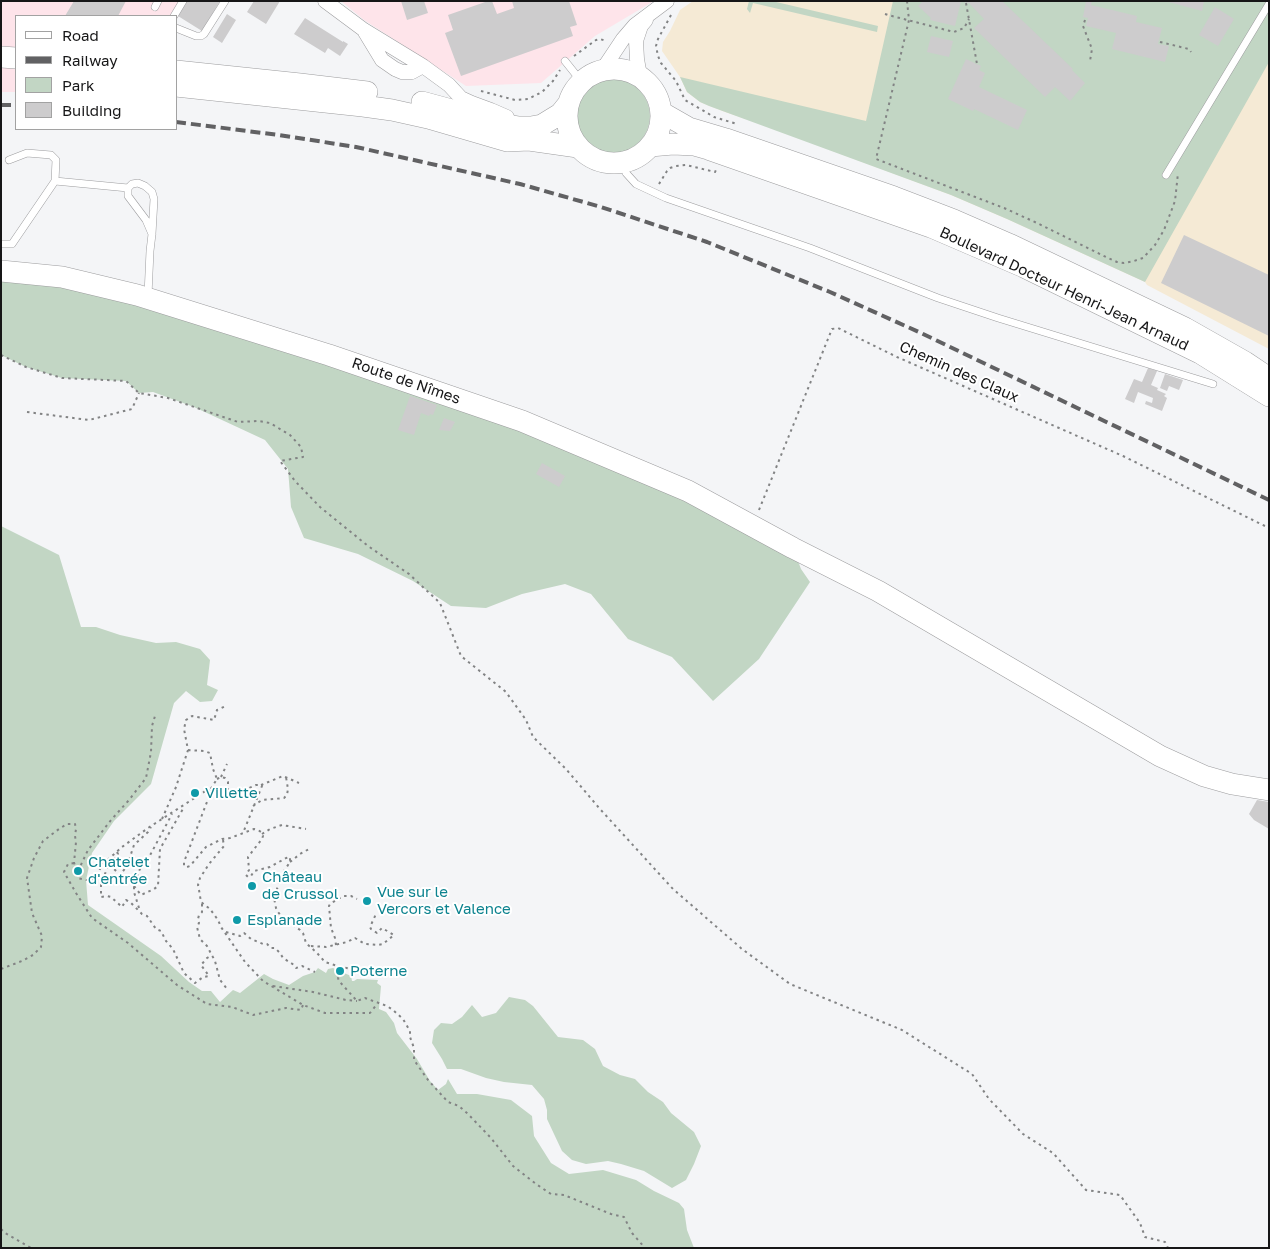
<!DOCTYPE html>
<meta charset="utf-8">
<style>
body{margin:0}
#map{position:relative;width:1270px;height:1249px;overflow:hidden;background:#f4f5f7;font-family:"Golos Text",sans-serif}
canvas{display:block}
.frame{position:absolute;inset:0;border:2px solid #161617;pointer-events:none}
.legend{position:absolute;left:15px;top:15px;width:162px;height:115px;box-sizing:border-box;background:#fff;border:1px solid #a2a2a2;margin:0;padding:6px 9px;list-style:none;font-size:15px;color:#161617}
.legend li{display:flex;align-items:center;gap:10px;height:25px}
.legend b{width:25px;border:1px solid #a2a2a2}
</style>
<div id="map">
<canvas width="1270" height="1249"></canvas>
<div class="frame"></div>
<ul class="legend">
<li><b style="height:6px;background:#fff"></b>Road</li>
<li><b style="height:6px;background:#616163"></b>Railway</li>
<li><b style="height:14px;background:#c2d6c4"></b>Park</li>
<li><b style="height:14px;background:#cdcccd"></b>Building</li>
</ul>
</div>
<script>
const c = document.querySelector('canvas').getContext('2d');
c.lineJoin = 'round';
function paint(path, color) {
  c.fillStyle = color;
  c.fill(path, 'evenodd');
}
function shape(rows) {
  const path = new Path2D();
  for (const r of rows) {
    if (r.length === 3) {
      path.moveTo(r[0] + r[2], r[1]);
      path.arc(r[0], r[1], r[2], 0, 2 * Math.PI);
      continue;
    }
    path.moveTo(r[0], r[1]);
    for (let i = 2; i < r.length; i += 2) path.lineTo(r[i], r[i + 1]);
  }
  return path;
}
function stroke(path, color, width, dash) {
  c.strokeStyle = color;
  c.lineWidth = width;
  c.lineCap = dash ? 'butt' : 'round';
  c.setLineDash(dash || []);
  c.stroke(path);
}
function label(font, color, halo, rows, align = 'center') {
  c.font = font + ' "Golos Text",sans-serif';
  c.lineWidth = 4;
  c.setLineDash([]);
  c.textBaseline = 'middle';
  c.strokeStyle = halo;
  c.fillStyle = color;
  for (const [text, x, y, turn = 0] of rows) {
    c.save();
    c.translate(x, y);
    c.rotate((+turn || 0) * Math.PI / 180);
    c.textAlign = isNaN(turn) ? turn : align;
    if (halo) c.strokeText(text, 0, 0);
    c.fillText(text, 0, 0);
    c.restore();
  }
}
const commercial = shape([
 [1,1,188,1,176,20,176,16,16,16,16,92,1,92],
 [341,1,654,1,595,36,541,83,466,86,364,20]
]);
const industrial = shape([
 [693,1,1269,1,1269,349,1147,285,1145,282,1007,219,951,195,758,123,725,112,700,102,687,92,680,77,662,51,663,42,670,31,680,10]
]);
const green = shape([
 [749,1,772,1,878,26,877,32,753,3,750,13,747,9],
 [893,1,1269,1,1269,62,1145,282,1007,219,951,195,709,106,700,102,687,92,680,77,866,121],
 [613,116,37],
 [1,271,62,277,522,421,793,548,801,569,810,582,759,659,713,701,672,657,628,639,591,594,565,584,522,594,486,608,451,606,413,581,358,554,304,538,291,507,288,469,265,440,194,407,153,392,139,393,126,381,62,378,26,367,1,355],
 [1,526,59,555,81,627,96,627,120,635,156,643,176,642,200,649,210,660,207,685,218,690,212,701,200,702,186,691,174,703,151,784,114,821,92,853,86,880,88,905,161,956,189,982,202,991,211,991,220,1002,233,990,240,993,264,974,273,979,289,985,303,976,315,972,318,968,326,973,328,969,333,968,351,976,352,981,354,981,357,979,378,980,377,983,381,986,379,1009,386,1012,394,1023,397,1033,417,1059,430,1081,438,1090,446,1084,448,1079,457,1094,477,1094,511,1100,532,1116,534,1136,551,1163,569,1174,603,1170,636,1180,654,1191,679,1203,684,1209,687,1230,694,1248,1,1248],
 [509,997,525,1000,533,1006,558,1037,583,1040,595,1049,603,1066,620,1075,635,1079,648,1092,663,1102,671,1113,694,1132,701,1146,694,1164,686,1180,672,1188,644,1171,621,1164,608,1161,586,1164,572,1160,562,1151,554,1134,547,1119,547,1110,544,1099,532,1085,504,1082,486,1078,461,1069,447,1069,442,1059,432,1043,434,1030,441,1023,452,1024,462,1017,472,1005,482,1017,496,1013]
]);
const building = shape([
 [74,1,126,1,118,16,65,16],
 [187,1,220,1,202,31,178,16],
 [254,1,280,1,266,24,247,12],
 [401,1,424,1,428,13,407,20],
 [488,1,492,1,497,14,514,8,512,1,569,1,577,25,570,27,573,36,461,76,445,33,453,30,448,15],
 [923,1,961,1,955,26,930,20,931,18,918,6],
 [962,1,1002,1,1073,69,1072,70,1085,83,1070,101,1055,87,1045,97,974,28,984,19,969,3,962,2],
 [1086,1,1092,1,1091,5,1137,16,1136,22,1162,28,1158,44,1169,46,1165,62,1112,49,1116,33,1086,26,1088,18,1083,17],
 [1165,1,1204,1,1202,11],
 [1215,7,1234,19,1218,46,1199,35],
 [227,14,236,20,222,43,213,37],
 [305,18,343,42,343,41,348,44,340,56,328,48,325,53,294,34],
 [931,36,953,41,949,57,927,52],
 [966,59,981,66,979,70,985,73,979,87,1027,110,1018,130,974,109,973,111,948,99],
 [1184,235,1269,275,1269,336,1161,283],
 [1148,368,1157,371,1151,385,1158,388,1157,390,1166,394,1164,396,1167,398,1162,411,1145,404,1146,401,1152,403,1153,398,1138,392,1134,403,1125,399,1134,379,1142,382],
 [1165,374,1183,380,1179,390,1169,386,1167,391,1160,388],
 [410,396,437,405,433,415,430,414,429,416,421,413,414,435,398,430],
 [444,418,455,422,450,431,439,430],
 [542,463,565,476,559,487,536,474],
 [1257,800,1269,802,1269,829,1254,820,1249,814]
]);
const path = shape([
 [907,1,909,20,876,159,1004,208,1037,223,1106,257,1117,262,1124,263,1134,261,1143,258,1155,245,1164,230,1175,201,1178,173],
 [966,3,977,64],
 [885,14,888,15,954,32,964,28,969,19],
 [671,15,658,39,656,46,658,56,661,63,676,81,685,100,714,117,737,124],
 [1085,20,1083,26,1092,49,1090,61],
 [1160,42,1189,49,1191,52],
 [574,56,596,40,600,39,606,41],
 [481,91,515,100,528,99,542,92,553,81,560,70],
 [659,184,667,171,670,168,676,166,686,165,715,172,716,170],
 [1,355,26,367,62,378,126,381,139,393,168,398,238,422,259,421,270,423,290,435,301,447,303,457,280,461,295,481,320,507,368,546,409,574,440,603,461,656,506,692,526,720,533,737,566,769,600,809,673,889,742,949,790,984,902,1030,972,1074,989,1099,1023,1134,1053,1153,1086,1190,1120,1195,1140,1223,1145,1237,1165,1242,1168,1248],
 [27,412,89,420,132,409,139,393],
 [759,510,832,329,838,328,897,357,1123,456,1269,528],
 [188,750,204,751,210,753,213,769,217,779,210,790],
 [221,777,227,764],
 [217,779,221,777,225,778,228,782,228,790,230,793,240,792,256,785,261,785,262,786,243,833],
 [261,785,283,776,299,783],
 [253,806,262,800,284,798,287,795,288,789,286,777],
 [162,819,176,787,188,750,184,729,186,720,192,716,214,720,217,710,226,706],
 [262,834,270,829,282,825,306,829],
 [223,840,224,846,209,864,200,878,198,885,199,890,201,902,210,909,218,920,221,927,245,962,263,981,303,1005,325,1013,370,1013,378,1003],
 [117,852,118,854,113,862,113,868,120,875,127,866,134,845,148,832,151,827],
 [110,860,101,885,101,897,107,896,111,897,122,907,126,900,130,902,142,914,147,916,156,929,161,931,166,941,173,949,184,973,195,983,203,977,209,976,201,965,207,958,212,955],
 [290,862,300,854,309,849],
 [74,863,68,864,64,872,76,893,92,918,128,943,177,985,207,1004,232,1007,253,1015,286,1008,301,1010,303,1005],
 [78,871,88,850,111,820,129,800,146,778,151,752,152,726,155,716],
 [134,886,141,895,154,889,158,886,160,849,184,807],
 [202,904,202,912,199,915,198,919,199,923,197,927,200,939,207,946,215,961,220,980,228,990],
 [139,908,134,892,134,887,138,873,141,867,147,861,172,814],
 [226,932,240,936,244,933,251,939,263,944,267,944,271,948,275,948,280,953,283,958,294,965,296,968,302,966,315,972],
 [336,945,335,938,331,928,329,906,330,904,343,896,351,896,357,899],
 [311,946,326,947,347,942,355,938,365,944,378,945,383,944,394,935,382,928,377,933,371,929,370,927,376,914],
 [1,969,22,961,33,955,41,947,42,936,32,913,27,878,34,858,43,841,59,829,67,824,75,824,76,829,75,836,76,842,74,863,78,871,77,878,86,880,95,879,102,865,122,847,148,828,207,790,210,791,210,794,184,862,184,866,187,867,190,866,206,847,222,839,230,838,254,829,258,830,261,832,263,836,262,839,248,857,249,870,246,875,248,877,251,876,254,871,270,867,286,858,290,857,290,862,282,874,274,898,276,908,278,912,282,917,300,930,303,933,306,943,317,953,325,962,341,967,367,972],
 [340,971,338,978,339,981,357,1001,365,998,387,1006,393,1010,403,1019,410,1031,410,1037,414,1048,414,1060,428,1080,448,1102,459,1106,468,1114,491,1138,513,1166,536,1184,551,1194,564,1195,611,1214,624,1217,632,1233,645,1248],
 [273,986,313,992,346,1000,357,1001],
 [1,1229,5,1233,31,1248]
]);
const service = shape([
 [155,7,158,1],
 [174,16,183,1],
 [176,28,196,36,201,36,204,34,225,1],
 [565,61,581,81],
 [9,160,27,153,51,155,56,160,55,181],
 [623,162,626,173,636,184,666,198,810,248,938,298,998,318,1213,384],
 [1166,175,1269,4],
 [1,244,12,244,55,181,128,188],
 [148,295,150,251,152,234,154,199,152,192,145,186,138,183,132,184,128,188,128,196,146,220,152,234]
]);
const minor = shape([
 [325,1,364,30,423,66,449,85,461,98,472,103,491,110,507,117],
 [365,32,382,60,395,69,402,72,412,72,423,66],
 [603,69,623,39,635,25,667,1],
 [640,76,637,59,636,41,641,26,646,20]
]);
const primary = shape([
 [1,57,16,58],
 [614,116,47],
 [176,71,300,84,367,92],
 [176,86,363,106,392,110,428,118,507,141,529,140,578,147],
 [422,102,507,125,519,127,531,127,542,125,560,114,568,104],
 [661,112,689,128,726,139,894,197,954,220,1009,244,1185,328,1245,362,1269,378],
 [650,146,673,144,694,145,708,149,931,227,1024,267,1200,353,1269,396],
 [1,271,62,277,137,295,329,355,522,421,688,491,793,548,878,591,1160,756,1204,776,1232,784,1269,790]
]);
const rail = shape([
 [1,105,16,105],
 [176,122,279,135,356,147,427,163,520,184,601,207,707,242,830,292,921,333,1269,500]
]);
const markers = [
 [195,793,5,"#0f9aa8"],
 [78,871,5,"#0f9aa8"],
 [252,886,5,"#0f9aa8"],
 [367,901,5,"#0f9aa8"],
 [237,920,5,"#0f9aa8"],
 [340,971,5,"#0f9aa8"]
];
const streetNames = [
 ["Boulevard Docteur Henri-Jean Arnaud",1064,289,25],
 ["Chemin des Claux",959,372,24],
 ["Route de Nîmes",406,381,19]
];
const cultureNames = [
 ["Villette",205,793],
 ["Chatelet",88,862],
 ["d'entrée",88,879],
 ["Château",262,877],
 ["de Crussol",262,894],
 ["Vue sur le",377,892],
 ["Vercors et Valence",377,909],
 ["Esplanade",247,920],
 ["Poterne",350,971]
];
paint(commercial, '#fee4ea');
paint(industrial, '#f5ead5');
paint(green, '#c2d6c4');
paint(building, '#cdcccd');
stroke(service, '#9c9c9e', 8);
stroke(minor, '#9c9c9e', 15);
stroke(primary, '#9c9c9e', 22);
stroke(path, '#828384', 2, [2.5, 4]);
stroke(service, '#fff', 7);
stroke(minor, '#fff', 14);
stroke(primary, '#fff', 21);
stroke(rail, '#616163', 4, [10, 5]);
for (const [x, y, r, color] of markers) {
  const dot = new Path2D();
  dot.arc(x, y, r, 0, 2 * Math.PI);
  c.fillStyle = color;
  c.fill(dot);
  stroke(dot, '#fff', 2);
}
label('15px', '#161617', '#fff', streetNames);
label('15px', '#0d838f', '#fff', cultureNames, 'left');
</script>
